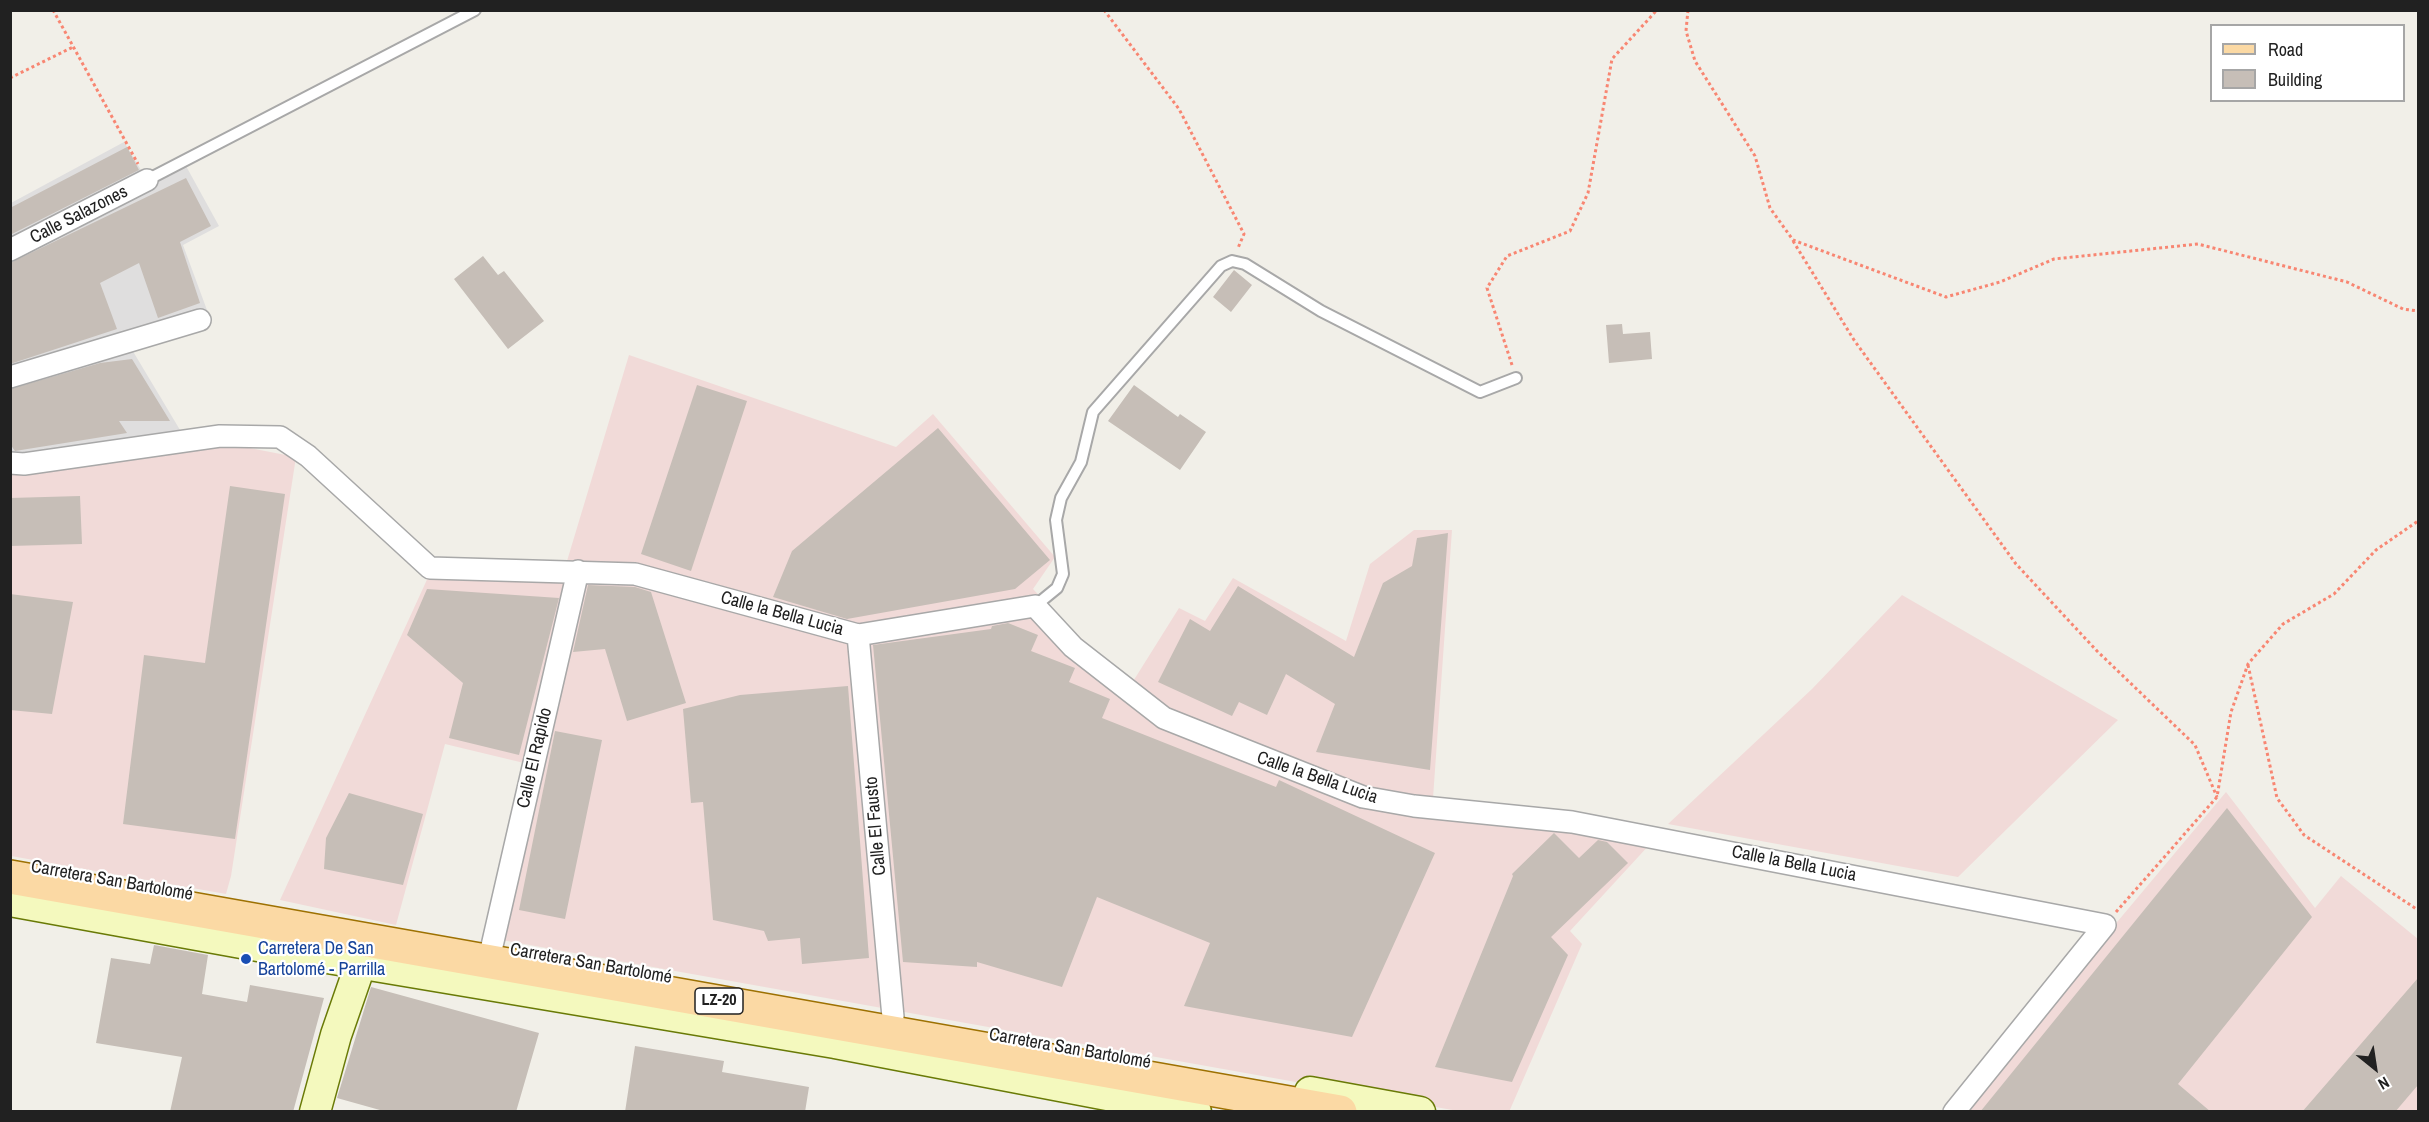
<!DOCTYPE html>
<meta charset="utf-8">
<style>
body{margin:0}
#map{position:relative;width:2429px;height:1122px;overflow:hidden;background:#f1efe8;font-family:"Archivo Narrow",sans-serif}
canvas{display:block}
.frame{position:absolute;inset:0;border:12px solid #212121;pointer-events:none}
.legend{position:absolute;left:2210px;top:24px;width:195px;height:78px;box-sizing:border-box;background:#fff;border:2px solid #a6a6a6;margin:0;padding:8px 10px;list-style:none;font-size:18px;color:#212121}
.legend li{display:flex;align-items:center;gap:12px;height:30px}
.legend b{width:30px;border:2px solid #a6a6a6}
.north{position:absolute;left:2345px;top:1038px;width:60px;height:60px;-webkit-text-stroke:4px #fff;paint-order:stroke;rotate:150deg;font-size:16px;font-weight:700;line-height:24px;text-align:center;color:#212121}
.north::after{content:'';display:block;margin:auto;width:21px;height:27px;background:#212121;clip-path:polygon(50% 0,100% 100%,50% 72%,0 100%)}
</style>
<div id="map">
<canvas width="2429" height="1122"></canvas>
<div class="frame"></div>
<ul class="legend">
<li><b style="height:8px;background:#fbd9a4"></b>Road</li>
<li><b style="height:16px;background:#c6beb7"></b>Building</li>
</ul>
<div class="north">N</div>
</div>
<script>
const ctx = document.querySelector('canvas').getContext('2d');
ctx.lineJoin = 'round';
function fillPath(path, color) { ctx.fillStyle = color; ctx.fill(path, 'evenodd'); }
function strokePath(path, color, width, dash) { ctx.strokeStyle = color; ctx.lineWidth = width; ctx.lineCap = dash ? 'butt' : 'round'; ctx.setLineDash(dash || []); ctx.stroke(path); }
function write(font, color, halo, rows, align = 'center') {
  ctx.font = font + ' "Archivo Narrow",sans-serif'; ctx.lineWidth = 4.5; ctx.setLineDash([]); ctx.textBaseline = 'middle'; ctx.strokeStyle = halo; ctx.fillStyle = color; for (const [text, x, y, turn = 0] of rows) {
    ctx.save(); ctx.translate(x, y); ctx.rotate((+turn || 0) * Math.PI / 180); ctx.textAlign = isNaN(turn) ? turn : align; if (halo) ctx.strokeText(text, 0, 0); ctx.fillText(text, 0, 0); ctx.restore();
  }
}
fillPath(new Path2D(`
 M 124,142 L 150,185 L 186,166 L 219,226 L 183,245 L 211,321 L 131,348 L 183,435 L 11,455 L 11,203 Z`), '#dfdede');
fillPath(new Path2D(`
 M 629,355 L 896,447 L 933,414 L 1055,557 L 1033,589 L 1075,633 L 1132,683 L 1179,608 L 1205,621 L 1233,578 L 1346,641 L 1370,564 L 1414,530 L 1452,530 L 1432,812 L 1651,843 L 1570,931 L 1582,944 L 1509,1112 L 1458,1111 L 485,937 L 524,763 L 445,744 L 396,925 L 280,900 L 436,560 L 567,561 Z
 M 229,444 L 296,457 L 231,876 L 226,894 L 11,856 L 11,474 Z
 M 1902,595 L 2118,720 L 1958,877 L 1668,824 L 1812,689 Z
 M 2226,792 L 2315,908 L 2341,876 L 2418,939 L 2418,1111 L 1958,1112 Z`), '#f1dad8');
fillPath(new Path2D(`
 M 127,147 L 139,170 L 10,235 L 10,208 Z
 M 186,178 L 211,226 L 180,242 L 200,303 L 158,318 L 139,263 L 100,283 L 117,329 L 10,364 L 10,263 Z
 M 483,256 L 498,275 L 504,271 L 544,321 L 508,349 L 454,279 Z
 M 1234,270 L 1252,285 L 1231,312 L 1213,297 Z
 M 1622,324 L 1623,334 L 1650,332 L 1652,359 L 1609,363 L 1606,325 Z
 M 132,359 L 170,421 L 119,421 L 127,433 L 15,451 L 10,444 L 10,389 L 100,363 Z
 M 697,385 L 747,401 L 691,571 L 641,554 Z
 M 1134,385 L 1178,417 L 1180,414 L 1206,432 L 1180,470 L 1108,421 Z
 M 938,428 L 1050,560 L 1015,589 L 847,619 L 773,597 L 792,551 Z
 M 230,486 L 285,494 L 235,839 L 123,824 L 144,655 L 205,663 Z
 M 80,496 L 82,544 L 10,546 L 10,498 Z
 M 1448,533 L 1430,770 L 1316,752 L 1335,704 L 1286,674 L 1267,715 L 1239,702 L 1232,716 L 1158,682 L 1190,619 L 1210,631 L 1238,586 L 1354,657 L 1383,583 L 1412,566 L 1417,538 Z
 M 588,585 L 635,587 L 651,592 L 686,703 L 627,721 L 605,649 L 573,652 Z
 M 427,589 L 559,598 L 519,755 L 449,738 L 463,683 L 407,635 Z
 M 10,594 L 73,602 L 52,714 L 10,710 Z
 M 1008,623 L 1038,635 L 1031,651 L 1075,668 L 1069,682 L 1110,699 L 1102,718 L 1276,787 L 1279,780 L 1435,853 L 1352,1037 L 1184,1006 L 1210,943 L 1097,897 L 1062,987 L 977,962 L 977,967 L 903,962 L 873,645 L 991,629 L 992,626 Z
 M 848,686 L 869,958 L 802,964 L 800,938 L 768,941 L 764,931 L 713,920 L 703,802 L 691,803 L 683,709 L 740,695 Z
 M 555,731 L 602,740 L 565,919 L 519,910 Z
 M 349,793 L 423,814 L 403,885 L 324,869 L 326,838 Z
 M 2227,808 L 2312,917 L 2178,1084 L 2211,1112 L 1980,1112 Z
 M 1554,833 L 1579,858 L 1598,840 L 1607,842 L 1628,863 L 1551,937 L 1568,955 L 1512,1082 L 1435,1067 L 1513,876 L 1512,874 Z
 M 154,945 L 208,955 L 202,994 L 247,1002 L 250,985 L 324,998 L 293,1112 L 170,1112 L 182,1057 L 96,1043 L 111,958 L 150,964 Z
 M 2418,978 L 2418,1085 L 2395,1112 L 2302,1112 Z
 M 371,987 L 539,1033 L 516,1112 L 387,1112 L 337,1098 Z
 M 635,1046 L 724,1061 L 722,1072 L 809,1087 L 805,1112 L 625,1112 Z`), '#c6beb7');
const lane = new Path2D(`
 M 147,180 L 475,10
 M 1035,606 L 1057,588 L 1063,574 L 1056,520 L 1061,498 L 1081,462 L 1093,412 L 1221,266 L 1232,261 L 1245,264 L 1321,311 L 1480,392 L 1516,378`);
const street = new Path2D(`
 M 10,250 L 147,180
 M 10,377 L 200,320
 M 10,463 L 24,464 L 220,436 L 280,437 L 308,456 L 430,568 L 635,574 L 858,635 L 1035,606 L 1073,647 L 1164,718 L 1363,797 L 1414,806 L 1572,822 L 2105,925 L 1954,1112
 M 858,635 L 893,1017
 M 492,946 L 578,571`);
const secondary = new Path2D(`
 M 10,901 L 280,950 L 835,1043 L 1196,1112
 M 1310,1092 L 1420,1112
 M 315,1112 L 336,1035 L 361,963`);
const primary = new Path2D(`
 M 10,877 L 1340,1112`);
strokePath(lane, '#a8a8a8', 14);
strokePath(street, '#a8a8a8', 24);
strokePath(secondary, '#697a06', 33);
strokePath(primary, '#9d7102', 36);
strokePath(new Path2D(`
 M 53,10 L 138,164
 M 1104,10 L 1179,109 L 1244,234 L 1238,248
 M 1688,10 L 1686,31 L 1695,61 L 1755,156 L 1770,208 L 1793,240 L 1946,297 L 2000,282 L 2054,259 L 2198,244 L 2347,282 L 2403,309 L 2418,311
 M 10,78 L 73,47
 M 1793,241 L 1854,340 L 2016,564 L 2097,651 L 2195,745 L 2217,797
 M 1512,365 L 1487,288 L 1507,256 L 1570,231 L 1588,193 L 1612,59 L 1657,10
 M 2248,665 L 2277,798 L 2304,835 L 2418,910
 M 2116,912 L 2217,797 L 2231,712 L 2248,664 L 2283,624 L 2334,594 L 2376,550 L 2418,521`), '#f88672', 3, [3, 3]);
strokePath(lane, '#fff', 10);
strokePath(street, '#fff', 21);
strokePath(secondary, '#f4f9be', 30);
strokePath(primary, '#fbd9a4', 33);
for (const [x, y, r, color] of [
 [246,959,6,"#1a4fb4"]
]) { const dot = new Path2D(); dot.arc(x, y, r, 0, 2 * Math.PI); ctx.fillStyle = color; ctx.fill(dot); strokePath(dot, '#fff', 2); }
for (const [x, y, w] of [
 [719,1001,48]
]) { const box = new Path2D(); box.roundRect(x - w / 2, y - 13, w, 26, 4.5); ctx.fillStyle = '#fff'; ctx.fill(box); strokePath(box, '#212121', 1.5); }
write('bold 16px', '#212121', null, [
 ["LZ-20",719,1001]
]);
write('18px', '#212121', '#fff', [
 ["Calle Salazones",79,215,-27],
 ["Calle la Bella Lucia",782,614,15],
 ["Calle El Rapido",535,758,-77],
 ["Calle la Bella Lucia",1317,778,19],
 ["Calle El Fausto",876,826,-95],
 ["Calle la Bella Lucia",1794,864,11],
 ["Carretera San Bartolomé",112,881,10],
 ["Carretera San Bartolomé",591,964,10],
 ["Carretera San Bartolomé",1070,1049,10]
]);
write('18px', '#164399', '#fff', [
 ["Carretera De San",258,949],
 ["Bartolomé - Parrilla",258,970]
], 'left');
</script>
